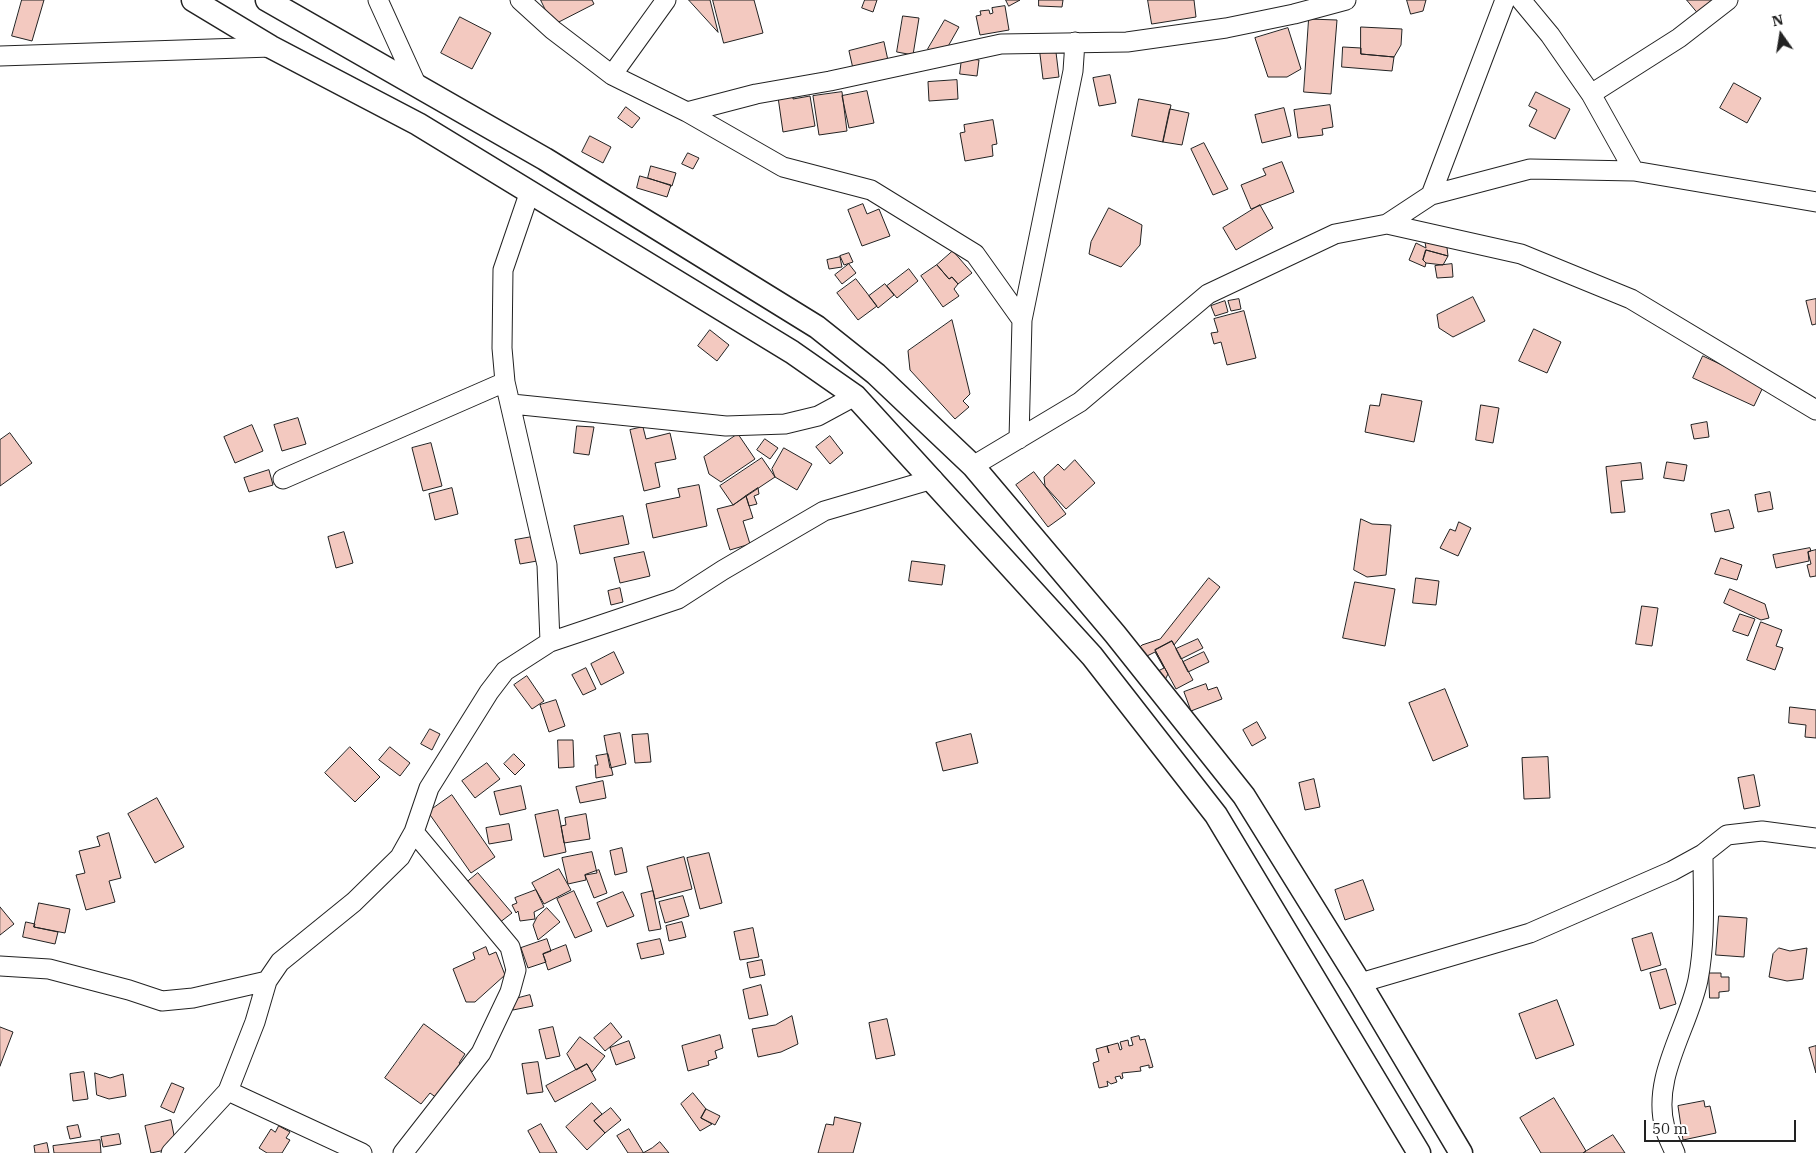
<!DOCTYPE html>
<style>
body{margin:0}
#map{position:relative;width:1816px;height:1153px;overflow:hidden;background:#fff;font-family:"IBM Plex Serif",serif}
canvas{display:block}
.north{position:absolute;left:1756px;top:10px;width:50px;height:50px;-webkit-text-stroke:4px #fff;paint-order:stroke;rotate:347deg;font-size:14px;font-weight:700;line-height:20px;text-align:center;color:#222}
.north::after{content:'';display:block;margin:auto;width:18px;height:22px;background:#222;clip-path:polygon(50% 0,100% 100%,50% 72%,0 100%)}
.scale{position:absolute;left:1644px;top:1120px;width:152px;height:22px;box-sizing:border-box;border:2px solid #222;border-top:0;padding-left:6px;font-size:15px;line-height:18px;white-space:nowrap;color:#222;-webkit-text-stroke:4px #fff;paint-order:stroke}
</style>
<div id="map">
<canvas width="1816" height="1153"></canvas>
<div class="north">N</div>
<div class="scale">50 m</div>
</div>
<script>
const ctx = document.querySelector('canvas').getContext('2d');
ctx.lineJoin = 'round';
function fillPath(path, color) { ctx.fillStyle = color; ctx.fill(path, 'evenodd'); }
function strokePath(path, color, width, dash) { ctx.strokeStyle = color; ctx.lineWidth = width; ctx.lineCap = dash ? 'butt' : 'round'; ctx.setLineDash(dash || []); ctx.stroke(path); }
const building = new Path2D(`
 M 22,0 L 44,0 L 32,41 L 12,36 Z
 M 541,0 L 592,0 L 594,4 L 553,25 Z
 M 689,0 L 710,0 L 718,32 Z
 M 713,0 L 754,0 L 763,33 L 724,43 Z
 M 865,0 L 877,0 L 873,12 L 862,8 Z
 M 1006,0 L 1020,0 L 1009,6 Z
 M 1039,0 L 1063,0 L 1062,7 L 1039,6 Z
 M 1148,0 L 1194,0 L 1196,17 L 1152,24 Z
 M 1407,0 L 1426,0 L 1423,11 L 1411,14 Z
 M 1687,0 L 1715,0 L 1698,13 Z
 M 1005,6 L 1009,30 L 980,35 L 976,16 L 981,15 L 980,11 L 989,10 L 990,14 L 993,13 L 992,8 Z
 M 903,16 L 919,18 L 913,55 L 897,52 Z
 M 460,17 L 491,33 L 472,69 L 441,53 Z
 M 1309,19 L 1337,20 L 1331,94 L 1304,92 Z
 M 945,20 L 959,27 L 942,57 L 928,49 Z
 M 1361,27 L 1402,29 L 1401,45 L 1394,57 L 1361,54 Z
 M 1288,28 L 1301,69 L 1287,77 L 1268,77 L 1255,38 Z
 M 884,42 L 889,65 L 854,73 L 849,51 Z
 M 1055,44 L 1059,77 L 1043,79 L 1039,46 Z
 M 1343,47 L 1361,48 L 1361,54 L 1394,57 L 1392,71 L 1342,67 Z
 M 962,58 L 979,60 L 977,76 L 960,74 Z
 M 1110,75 L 1116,103 L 1099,106 L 1093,78 Z
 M 957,80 L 958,99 L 929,101 L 928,82 Z
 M 1734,83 L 1761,98 L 1747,123 L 1720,108 Z
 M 867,91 L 874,123 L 849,128 L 842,96 Z
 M 842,92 L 847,131 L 819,135 L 813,96 Z
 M 1536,92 L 1570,109 L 1555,139 L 1529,126 L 1537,110 L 1529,106 Z
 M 793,94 L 793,99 L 810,96 L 815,126 L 783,132 L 778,97 Z
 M 1139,99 L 1171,105 L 1163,142 L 1132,136 Z
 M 1330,105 L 1333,127 L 1322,129 L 1323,135 L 1298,138 L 1294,110 Z
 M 626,107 L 640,118 L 632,128 L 618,118 Z
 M 1284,108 L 1291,136 L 1262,143 L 1255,115 Z
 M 1170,109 L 1189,113 L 1182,145 L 1163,142 Z
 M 993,120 L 997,144 L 992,145 L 993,156 L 965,161 L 960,133 L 965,132 L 964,125 Z
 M 590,136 L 611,147 L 603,163 L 582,152 Z
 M 1204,143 L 1228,189 L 1213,195 L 1191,149 Z
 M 688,153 L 699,158 L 693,169 L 682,164 Z
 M 1282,162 L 1294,192 L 1251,209 L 1241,185 L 1266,175 L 1263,169 Z
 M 651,166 L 676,173 L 672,186 L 648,178 Z
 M 640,176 L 671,185 L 667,197 L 637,188 Z
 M 863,204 L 867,214 L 879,209 L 890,236 L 862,246 L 848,210 Z
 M 1260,205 L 1273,228 L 1236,250 L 1223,228 Z
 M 1109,208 L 1142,225 L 1140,245 L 1121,267 L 1089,254 L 1091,242 Z
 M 1446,239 L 1448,256 L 1426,250 L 1423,260 L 1426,263 L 1425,267 L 1409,260 L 1416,243 L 1426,248 L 1425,242 Z
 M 1426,250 L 1448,256 L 1443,265 L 1426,263 L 1423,260 Z
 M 953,251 L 972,273 L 958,284 L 952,277 L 949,279 L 937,265 Z
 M 849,253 L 853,262 L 844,265 L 840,256 Z
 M 840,257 L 842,267 L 829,269 L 827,260 Z
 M 849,264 L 856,273 L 842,284 L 835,275 Z
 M 1452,264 L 1453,277 L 1437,278 L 1435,266 Z
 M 937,265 L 949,279 L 952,277 L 958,284 L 954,289 L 959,296 L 943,307 L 921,276 Z
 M 909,269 L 918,281 L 897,298 L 887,286 Z
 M 856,279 L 877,306 L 858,320 L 837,293 Z
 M 885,284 L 894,295 L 878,308 L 869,296 Z
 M 1473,297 L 1485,321 L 1453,337 L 1439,328 L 1437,315 Z
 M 1239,299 L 1241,309 L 1231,311 L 1228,301 Z
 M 1816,299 L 1816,324 L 1812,325 L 1806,301 Z
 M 1225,301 L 1228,312 L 1215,316 L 1211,306 Z
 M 1244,311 L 1256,358 L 1227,365 L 1221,342 L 1214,344 L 1211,333 L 1218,332 L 1214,319 Z
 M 952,320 L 970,394 L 963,401 L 969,407 L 955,419 L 910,370 L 908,351 Z
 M 1534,329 L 1561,342 L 1547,373 L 1519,361 Z
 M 710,330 L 729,345 L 717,361 L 698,346 Z
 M 1703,356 L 1764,385 L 1754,406 L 1693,378 Z
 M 1382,394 L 1422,401 L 1414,442 L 1365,432 L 1370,405 L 1379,406 Z
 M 1481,405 L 1499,408 L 1493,443 L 1476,440 Z
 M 298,418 L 306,444 L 282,451 L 274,425 Z
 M 1707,422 L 1709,437 L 1694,439 L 1691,425 Z
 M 252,425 L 263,451 L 235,463 L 224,437 Z
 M 577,426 L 594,427 L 589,455 L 574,453 Z
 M 643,427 L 646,439 L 670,433 L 676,459 L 655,463 L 660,487 L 644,491 L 630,430 Z
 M 10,433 L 32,463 L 0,486 L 0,440 Z
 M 738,434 L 755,459 L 721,482 L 709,474 L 704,457 Z
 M 830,436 L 843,453 L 830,464 L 816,447 Z
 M 765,439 L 778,448 L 770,459 L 757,450 Z
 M 431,443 L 442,486 L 423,491 L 412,448 Z
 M 784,448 L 812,464 L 797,490 L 775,477 L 772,469 Z
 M 762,458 L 775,477 L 733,505 L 720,486 Z
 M 1075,460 L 1095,483 L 1066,509 L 1045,486 L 1044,477 L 1058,464 L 1064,470 Z
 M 1667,462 L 1687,465 L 1684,481 L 1664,478 Z
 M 1641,463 L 1643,479 L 1621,481 L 1625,512 L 1611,513 L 1606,467 Z
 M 269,470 L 273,485 L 249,492 L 244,478 Z
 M 1034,472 L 1066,514 L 1048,527 L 1016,485 Z
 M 699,485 L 707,526 L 653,538 L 646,504 L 680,497 L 678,489 Z
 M 452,488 L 458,514 L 435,520 L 429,494 Z
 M 758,488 L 759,494 L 754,496 L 757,504 L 749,506 L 746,496 Z
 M 1770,492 L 1773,509 L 1758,512 L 1755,495 Z
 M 746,496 L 753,518 L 743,521 L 750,544 L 730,550 L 717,509 L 733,505 Z
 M 1729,510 L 1734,528 L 1715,532 L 1711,514 Z
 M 623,516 L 629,544 L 580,554 L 574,526 Z
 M 1361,519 L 1372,524 L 1391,525 L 1386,575 L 1367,577 L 1354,570 Z
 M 1459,522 L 1471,528 L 1458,556 L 1440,548 L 1450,529 L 1455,531 Z
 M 344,532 L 353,563 L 336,568 L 328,537 Z
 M 532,537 L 537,561 L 520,564 L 515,540 Z
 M 1810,548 L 1811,551 L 1808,552 L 1809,561 L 1776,568 L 1773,555 Z
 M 1816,550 L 1816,576 L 1810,577 L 1807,565 L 1811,564 L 1808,552 Z
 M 644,552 L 650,576 L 620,583 L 614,558 Z
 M 1721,558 L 1742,565 L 1737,580 L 1715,574 Z
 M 912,561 L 945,565 L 942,585 L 909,581 Z
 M 1209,578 L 1220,587 L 1174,645 L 1172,641 L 1155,650 L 1168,674 L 1164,682 L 1158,671 L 1164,668 L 1155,652 L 1147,656 L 1138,649 L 1142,645 L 1160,639 Z
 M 1416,578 L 1439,581 L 1436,605 L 1413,603 Z
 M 1355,582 L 1395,589 L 1385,646 L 1343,638 Z
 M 620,588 L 623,602 L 611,605 L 608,591 Z
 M 1730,589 L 1765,604 L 1769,618 L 1761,620 L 1724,603 Z
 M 1642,606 L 1658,608 L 1652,646 L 1636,644 Z
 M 1740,614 L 1755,619 L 1748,636 L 1733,631 Z
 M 1761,622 L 1782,630 L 1776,646 L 1783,648 L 1775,670 L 1747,660 Z
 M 1198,639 L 1203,648 L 1181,659 L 1176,649 Z
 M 1172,641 L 1193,680 L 1176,689 L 1155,650 Z
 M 614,652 L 624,673 L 601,685 L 591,664 Z
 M 1204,652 L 1209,662 L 1188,672 L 1183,662 Z
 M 586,668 L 596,689 L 583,695 L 572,675 Z
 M 527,676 L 544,701 L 532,709 L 514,685 Z
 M 1206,684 L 1208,690 L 1217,687 L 1222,699 L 1191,711 L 1184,692 Z
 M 1445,689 L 1468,746 L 1433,761 L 1409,703 Z
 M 556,700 L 565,726 L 549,732 L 540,705 Z
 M 1790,707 L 1816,710 L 1816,738 L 1805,737 L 1806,725 L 1789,723 Z
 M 1257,722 L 1266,738 L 1252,746 L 1243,730 Z
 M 430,729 L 440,734 L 432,750 L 421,744 Z
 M 620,733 L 626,764 L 610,768 L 604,736 Z
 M 648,734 L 651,762 L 635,763 L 632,735 Z
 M 971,734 L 978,763 L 943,771 L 936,743 Z
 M 558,740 L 573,740 L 574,767 L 559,768 Z
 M 350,747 L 380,777 L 355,802 L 325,773 Z
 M 390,747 L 410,763 L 400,776 L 379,760 Z
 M 514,754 L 525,765 L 515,775 L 504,764 Z
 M 608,754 L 613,775 L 596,778 L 595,765 L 598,765 L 596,756 Z
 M 1548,757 L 1550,798 L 1524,799 L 1522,758 Z
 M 487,763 L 500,779 L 475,798 L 462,781 Z
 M 1754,775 L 1760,806 L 1744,809 L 1738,778 Z
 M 1314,779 L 1320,807 L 1305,810 L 1299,783 Z
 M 603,781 L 606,798 L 580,803 L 576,787 Z
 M 521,786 L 526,809 L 500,815 L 494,792 Z
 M 452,795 L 495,857 L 471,873 L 428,812 Z
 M 157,798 L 184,847 L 155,863 L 128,814 Z
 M 558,810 L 566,852 L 544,857 L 535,815 Z
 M 586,814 L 590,839 L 564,843 L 561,826 L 566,825 L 565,818 Z
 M 509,824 L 512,840 L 489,844 L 486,828 Z
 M 109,833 L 121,878 L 109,881 L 115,902 L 86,910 L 76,875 L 85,873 L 79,851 L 100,846 L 97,837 Z
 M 622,848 L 627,872 L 615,875 L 610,851 Z
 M 592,852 L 597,873 L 585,875 L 586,880 L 568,884 L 562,858 Z
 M 709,853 L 722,903 L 700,909 L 687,858 Z
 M 684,857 L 692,889 L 655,899 L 647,867 Z
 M 559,869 L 571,890 L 544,904 L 532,883 Z
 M 599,870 L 607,893 L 594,898 L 585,875 Z
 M 478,873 L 512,913 L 499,923 L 466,883 Z
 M 1363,880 L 1374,910 L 1345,920 L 1335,890 Z
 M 536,890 L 544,907 L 534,912 L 535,919 L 520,921 L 518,911 L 516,913 L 512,905 L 517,903 L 515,898 Z
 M 574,891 L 592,931 L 575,938 L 557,899 Z
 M 653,891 L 661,929 L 649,931 L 641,894 Z
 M 623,892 L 634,916 L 607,927 L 597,903 Z
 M 683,896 L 689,916 L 665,923 L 659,902 Z
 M 39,903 L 70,909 L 65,933 L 34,927 Z
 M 0,907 L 14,924 L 0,935 Z
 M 547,908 L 560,922 L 538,940 L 533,925 L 537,917 Z
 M 1719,916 L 1747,918 L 1744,957 L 1716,955 Z
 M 26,922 L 35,924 L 34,927 L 58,932 L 55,944 L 23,937 Z
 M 682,922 L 686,937 L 669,941 L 666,926 Z
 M 753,928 L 759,957 L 740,960 L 734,932 Z
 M 1652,933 L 1661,965 L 1641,971 L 1632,939 Z
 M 547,939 L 551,951 L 543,954 L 546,962 L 528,968 L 521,948 Z
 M 660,939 L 664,954 L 641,959 L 637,944 Z
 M 566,945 L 571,961 L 548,970 L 543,954 Z
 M 486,947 L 489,955 L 496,952 L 505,975 L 475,1002 L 466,1002 L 453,969 L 475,959 L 473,953 Z
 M 1779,948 L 1790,951 L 1807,948 L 1803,979 L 1787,981 L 1769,977 L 1773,954 Z
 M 762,960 L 765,975 L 750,978 L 747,963 Z
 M 1666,969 L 1676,1004 L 1660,1009 L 1650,973 Z
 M 1709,973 L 1721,973 L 1721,977 L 1729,977 L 1729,991 L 1719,992 L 1719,998 L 1710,998 Z
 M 761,985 L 768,1015 L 749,1019 L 743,990 Z
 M 530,995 L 533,1006 L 513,1010 L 511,1000 Z
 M 1557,1000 L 1574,1045 L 1536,1059 L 1519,1014 Z
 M 792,1016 L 798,1044 L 781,1052 L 758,1057 L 752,1029 L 775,1025 Z
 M 887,1019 L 895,1055 L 876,1059 L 869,1023 Z
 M 611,1023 L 622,1037 L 605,1051 L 594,1038 Z
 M 424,1024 L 465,1054 L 459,1063 L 465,1067 L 441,1101 L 430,1093 L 421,1104 L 385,1078 Z
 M 0,1027 L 13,1032 L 0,1066 Z
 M 553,1027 L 560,1056 L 546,1059 L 539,1030 Z
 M 720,1035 L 723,1048 L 715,1051 L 717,1058 L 708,1061 L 709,1065 L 688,1071 L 682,1046 Z
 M 1139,1036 L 1140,1040 L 1145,1039 L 1153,1067 L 1149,1068 L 1149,1065 L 1140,1067 L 1141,1071 L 1122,1073 L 1123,1078 L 1121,1079 L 1120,1076 L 1115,1077 L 1117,1082 L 1111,1084 L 1107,1081 L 1108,1086 L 1099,1088 L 1093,1063 L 1099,1061 L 1096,1049 L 1107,1046 L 1109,1053 L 1107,1046 L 1118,1043 L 1120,1050 L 1122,1049 L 1120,1042 L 1128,1040 L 1129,1046 L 1133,1045 L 1131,1038 Z
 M 580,1037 L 605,1056 L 592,1072 L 587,1064 L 576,1070 L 567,1054 Z
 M 629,1041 L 635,1058 L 616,1065 L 610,1048 Z
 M 1816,1046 L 1816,1073 L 1809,1048 Z
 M 538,1062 L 543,1092 L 527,1094 L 522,1064 Z
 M 587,1064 L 596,1080 L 555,1102 L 546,1086 Z
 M 84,1072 L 88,1099 L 73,1101 L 70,1074 Z
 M 95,1073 L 110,1078 L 123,1074 L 126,1096 L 109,1099 L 97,1095 Z
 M 172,1083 L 184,1088 L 174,1113 L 161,1107 Z
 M 693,1093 L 706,1109 L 701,1118 L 712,1124 L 700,1131 L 681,1104 Z
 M 1554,1098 L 1586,1151 L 1583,1153 L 1541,1153 L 1520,1118 Z
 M 1704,1101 L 1705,1107 L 1710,1106 L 1716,1133 L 1683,1140 L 1678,1106 Z
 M 592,1103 L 602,1114 L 594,1121 L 605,1133 L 587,1150 L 566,1127 Z
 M 611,1108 L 621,1120 L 605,1133 L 594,1121 Z
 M 706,1109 L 720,1116 L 715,1125 L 701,1118 Z
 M 835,1117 L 861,1123 L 853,1153 L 818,1153 L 826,1124 L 833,1125 Z
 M 171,1120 L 176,1145 L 170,1149 L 151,1153 L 145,1126 Z
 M 541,1124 L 557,1153 L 540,1153 L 528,1131 Z
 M 78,1125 L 81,1137 L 70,1139 L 67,1127 Z
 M 279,1126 L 290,1132 L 286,1138 L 290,1140 L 282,1153 L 267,1153 L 259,1148 L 271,1129 L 275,1132 Z
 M 629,1129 L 643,1152 L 643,1153 L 628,1153 L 617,1136 Z
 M 119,1134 L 121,1144 L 103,1147 L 101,1137 Z
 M 1613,1135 L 1625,1153 L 1583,1153 L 1586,1151 Z
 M 100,1140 L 101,1153 L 54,1153 L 53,1146 Z
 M 660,1142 L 669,1153 L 643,1153 L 652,1148 Z
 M 47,1143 L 49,1153 L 35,1153 L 34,1146 Z`);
fillPath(building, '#f3c9c0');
strokePath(building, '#222', 1);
const minor = new Path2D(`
 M 378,0 L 417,86
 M 520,0 L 553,30 L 612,75 L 687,112 L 783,167 L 871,190 L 975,254 L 1022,320
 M 1521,0 L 1550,35 L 1591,94 L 1634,171
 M 0,56 L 271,47
 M 612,75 L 666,0
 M 1591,94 L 1679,38 L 1728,0
 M 687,112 L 756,94 L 830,81 L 1001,44 L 1127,42 L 1226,28 L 1294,14 L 1346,0
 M 529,194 L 503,270 L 502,348 L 505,382 L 547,565 L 550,642
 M 1431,195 L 1505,0
 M 1387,224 L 1521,254 L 1631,299 L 1816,410
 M 512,404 L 726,426 L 785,424 L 818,416 L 855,396
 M 1019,439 L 1022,320 L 1073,71 L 1075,42
 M 973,466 L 1080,402 L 1208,294 L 1335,234 L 1387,224 L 1431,195 L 1530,169 L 1634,171 L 1816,202
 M 283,479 L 505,382
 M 0,966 L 49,969 L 129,990 L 162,1001 L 193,998 L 267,981
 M 1360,983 L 1530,933 L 1672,871 L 1703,854 L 1727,835 L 1762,831 L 1816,838
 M 228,1091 L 362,1153
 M 171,1153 L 228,1091 L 255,1022 L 267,981 L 280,962 L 354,902 L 400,857 L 414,832 L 429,788 L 489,692 L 505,671 L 550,642 L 678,599 L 723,570 L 824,511 L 933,479
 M 403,1153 L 481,1053 L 510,992 L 516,970 L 510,947 L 414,832
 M 1675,1153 C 1672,1145 1667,1137 1665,1128 C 1651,1078 1688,1028 1698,980 C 1706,939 1703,896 1703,854`);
const tertiary = new Path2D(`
 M 193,0 L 271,47 L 418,124 L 792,352 L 855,396 L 1092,656 L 1216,815 L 1419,1153
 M 267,0 L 545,159 L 817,327 L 876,374 L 973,466 L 1115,634 L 1244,796 L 1360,983 L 1461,1153`);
strokePath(minor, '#222', 21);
strokePath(tertiary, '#222', 25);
strokePath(minor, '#fff', 19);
strokePath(tertiary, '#fff', 22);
</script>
